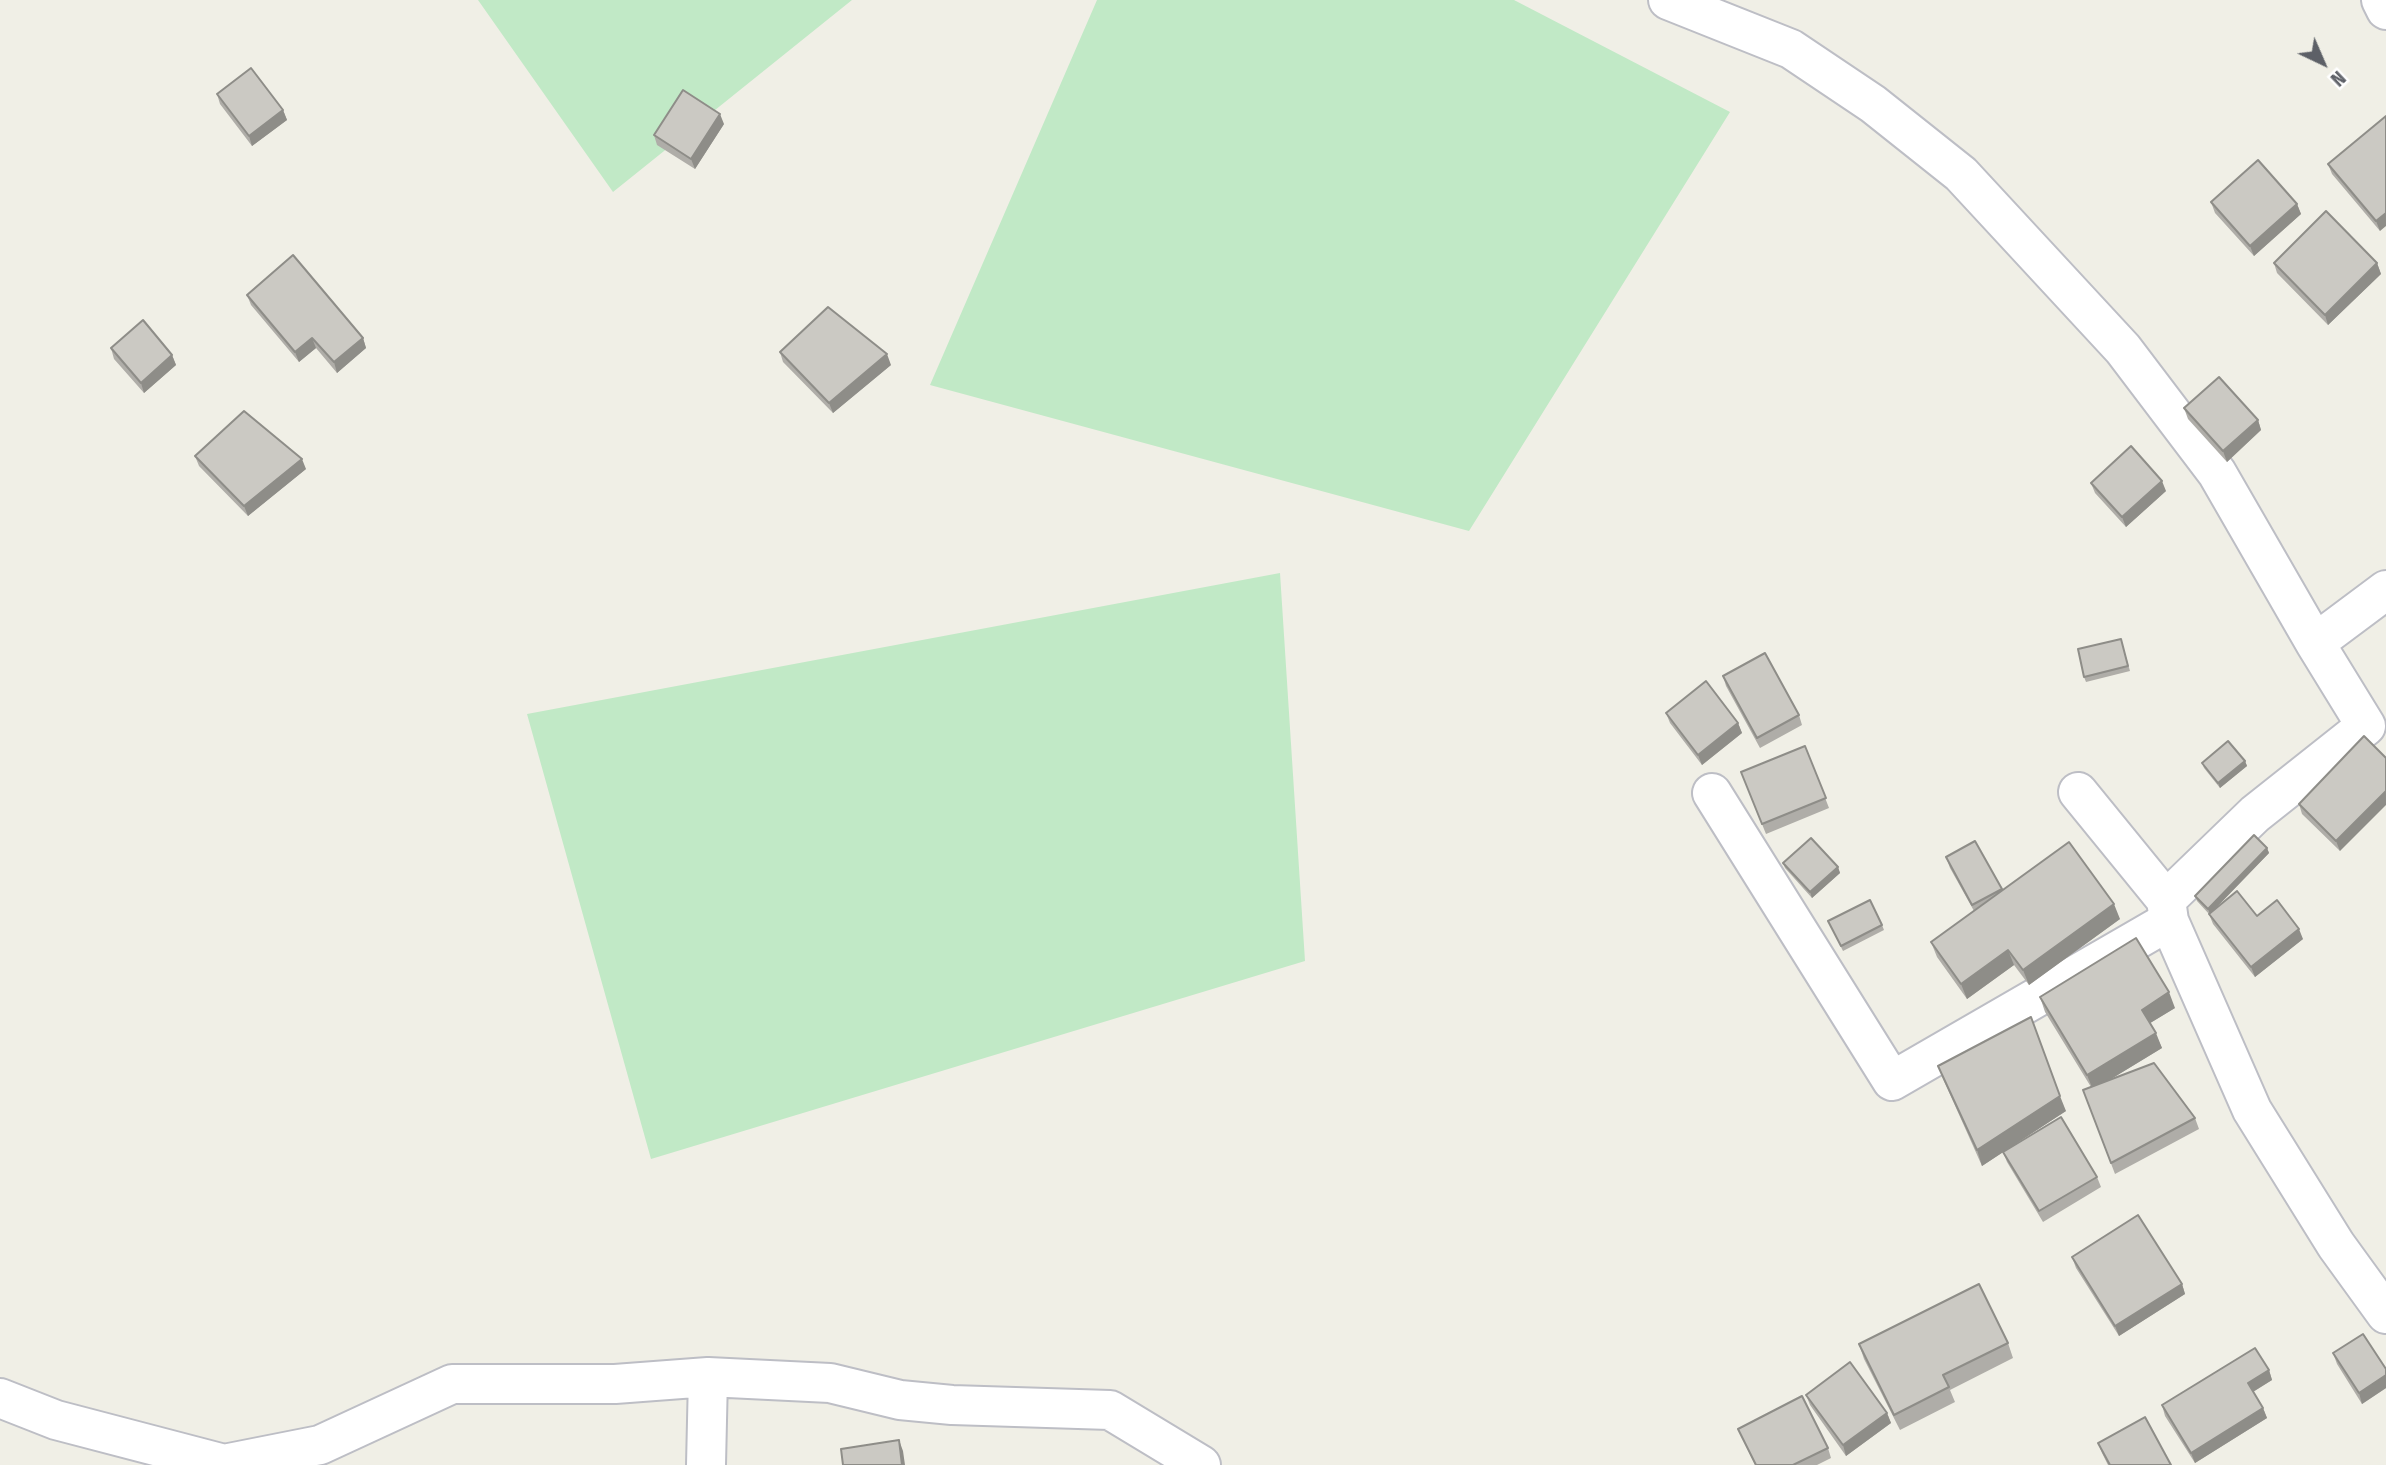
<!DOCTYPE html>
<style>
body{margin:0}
#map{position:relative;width:2386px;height:1465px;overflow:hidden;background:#f0efe6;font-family:"Fira Sans Condensed",sans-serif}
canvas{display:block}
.north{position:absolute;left:2288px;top:28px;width:70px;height:70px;-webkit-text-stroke:5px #fff;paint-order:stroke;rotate:136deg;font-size:19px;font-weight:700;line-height:28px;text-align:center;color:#5d6067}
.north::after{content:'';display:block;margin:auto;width:24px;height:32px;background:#5d6067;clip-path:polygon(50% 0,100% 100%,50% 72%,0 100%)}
</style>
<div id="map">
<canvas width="2386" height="1465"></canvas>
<div class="north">N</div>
</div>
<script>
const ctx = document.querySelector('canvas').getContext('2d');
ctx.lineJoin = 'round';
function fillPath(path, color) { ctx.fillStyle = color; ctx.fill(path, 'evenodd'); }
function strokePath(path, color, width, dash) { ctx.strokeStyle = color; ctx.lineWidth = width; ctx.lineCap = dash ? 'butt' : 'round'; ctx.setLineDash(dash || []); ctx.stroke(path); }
fillPath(new Path2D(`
 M 478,0 L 852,0 L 613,192 Z
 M 1097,0 L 1514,0 L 1730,112 L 1469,531 L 930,385 Z
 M 1280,573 L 1305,961 L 651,1159 L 527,714 Z`), '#c1e9c6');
const street = new Path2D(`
 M 1668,0 L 1791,49 L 1873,104 L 1961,174 L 2123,349 L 2217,473 L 2315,643
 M 2381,0 L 2386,10
 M 2078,792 L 2166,900 L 2255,814 L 2366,726 L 2315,643 L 2386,590
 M 1712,793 L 1892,1081 L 2169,921
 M 2166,900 L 2169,921 L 2252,1110 L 2336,1245 L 2386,1314
 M 0,1398 L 56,1420 L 224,1464 L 320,1445 L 452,1384 L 615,1384 L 708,1377 L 830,1383 L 900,1400 L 952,1405 L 1110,1410 L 1201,1465
 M 706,1465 L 708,1377`);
strokePath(street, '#bdbec5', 42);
strokePath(street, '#fff', 38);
fillPath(new Path2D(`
 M 217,94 L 283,110 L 287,120 L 252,146 L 220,104 Z
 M 2386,116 L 2380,231 L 2332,174 L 2328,164 Z
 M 724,124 L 695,169 L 657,145 L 654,135 Z
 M 2211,202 L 2297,204 L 2301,214 L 2254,256 L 2215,213 Z
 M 2274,263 L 2377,263 L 2381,274 L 2328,325 L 2277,273 Z
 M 247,295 L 363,338 L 366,348 L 337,373 L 316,348 L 299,362 L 251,305 Z
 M 111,348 L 172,355 L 176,365 L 144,393 L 114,359 Z
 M 780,352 L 891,365 L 833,413 L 783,362 Z
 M 2184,408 L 2258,420 L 2261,430 L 2227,462 L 2188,419 Z
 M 195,456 L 306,469 L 248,516 L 199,466 Z
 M 2091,483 L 2166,491 L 2126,527 L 2095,493 Z
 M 2121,639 L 2130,671 L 2086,682 L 2084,677 Z
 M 1723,676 L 1799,715 L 1802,725 L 1760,748 L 1726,686 Z
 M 1666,713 L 1738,723 L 1742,733 L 1702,765 L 1670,723 Z
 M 2364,736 L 2340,851 L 2302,814 L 2299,804 Z
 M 1805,746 L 1829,808 L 1766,834 L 1741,772 Z
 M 2245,761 L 2247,766 L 2220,788 L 2204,768 L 2202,763 Z
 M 1975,841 L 2003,890 L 2120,919 L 2029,985 L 2014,965 L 1967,999 L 1937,957 L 1931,942 L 1974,911 L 1950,868 L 1946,857 Z
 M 2267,848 L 2269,853 L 2213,911 L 2303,939 L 2255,977 L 2213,924 L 2209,914 L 2197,901 L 2195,896 Z
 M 1783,863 L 1838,867 L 1840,873 L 1812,898 L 1785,868 Z
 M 1828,921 L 1882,925 L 1884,930 L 1843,951 Z
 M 2040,997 L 2175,1008 L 2150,1023 L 2162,1048 L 2111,1079 L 2195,1118 L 2199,1129 L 2115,1174 L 2083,1090 L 2091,1087 L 2045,1012 Z
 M 1938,1066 L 2066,1111 L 2009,1148 L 2097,1177 L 2101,1187 L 2043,1222 L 2007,1162 L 2003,1152 L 1982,1166 L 1944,1081 Z
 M 2072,1257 L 2182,1284 L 2185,1294 L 2119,1336 L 2076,1268 Z
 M 2008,1343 L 2013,1358 L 1950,1390 L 1955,1402 L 1900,1430 L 1864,1359 L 1859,1344 Z
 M 2333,1353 L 2386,1369 L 2386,1388 L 2362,1404 L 2337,1364 Z
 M 2269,1370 L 2272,1380 L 2253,1392 L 2263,1408 L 2267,1418 L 2195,1463 L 2165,1416 L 2162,1405 Z
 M 1806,1395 L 1887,1413 L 1891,1423 L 1846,1456 L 1810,1405 Z
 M 1738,1429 L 1828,1448 L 1831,1458 L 1817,1465 L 1755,1465 Z
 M 2098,1443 L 2171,1465 L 2108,1465 L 2102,1453 Z`), '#afada8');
fillPath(new Path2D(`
 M 283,110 L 287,120 L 252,146 L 249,136 Z
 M 720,114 L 724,124 L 695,169 L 691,159 Z
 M 2297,204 L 2301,214 L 2254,256 L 2250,246 Z
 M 2386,213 L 2386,226 L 2380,231 L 2376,221 Z
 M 2377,263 L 2381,274 L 2328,325 L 2325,315 Z
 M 312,338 L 316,348 L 299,362 L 295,352 Z
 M 363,338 L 366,348 L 337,373 L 334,362 Z
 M 887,354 L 891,365 L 833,413 L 829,403 Z
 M 172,355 L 176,365 L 144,393 L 141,383 Z
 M 2258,420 L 2261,430 L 2227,462 L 2223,451 Z
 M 302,459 L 306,469 L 248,516 L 244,506 Z
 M 2162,481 L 2166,491 L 2126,527 L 2122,517 Z
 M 1738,723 L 1742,733 L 1702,765 L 1698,755 Z
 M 2245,761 L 2247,766 L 2220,788 L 2218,783 Z
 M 2386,791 L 2386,805 L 2340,851 L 2336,841 Z
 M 2267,848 L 2269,853 L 2210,914 L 2208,909 Z
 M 1838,867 L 1840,873 L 1812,898 L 1810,892 Z
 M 2114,904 L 2120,919 L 2029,985 L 2023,970 Z
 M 2299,929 L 2303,939 L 2255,977 L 2251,967 Z
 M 2008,950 L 2014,965 L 1967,999 L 1961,984 Z
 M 2169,992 L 2175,1008 L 2147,1025 L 2142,1010 Z
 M 2156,1033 L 2162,1048 L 2093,1090 L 2087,1075 Z
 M 2060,1096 L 2066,1111 L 1982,1166 L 1977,1150 Z
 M 2182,1284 L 2185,1294 L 2119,1336 L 2115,1326 Z
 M 2269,1370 L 2272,1380 L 2251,1393 L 2248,1383 Z
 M 2386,1375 L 2386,1388 L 2362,1404 L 2359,1393 Z
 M 2263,1408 L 2267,1418 L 2195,1463 L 2191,1453 Z
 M 1887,1413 L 1891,1423 L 1846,1456 L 1843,1445 Z
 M 899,1440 L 903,1451 L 905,1465 L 902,1465 Z`), '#8e8d88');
const building = new Path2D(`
 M 251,68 L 283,110 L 249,136 L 217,94 Z
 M 683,90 L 720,114 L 691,159 L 654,135 Z
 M 2386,116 L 2386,213 L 2376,221 L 2328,164 Z
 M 2258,160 L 2297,204 L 2250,246 L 2211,202 Z
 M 2326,211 L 2377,263 L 2325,315 L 2274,263 Z
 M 293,255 L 363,338 L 334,362 L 312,338 L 295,352 L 247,295 Z
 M 828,307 L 887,354 L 829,403 L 780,352 Z
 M 143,320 L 172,355 L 141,383 L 111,348 Z
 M 2219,377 L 2258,420 L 2223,451 L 2184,408 Z
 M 244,411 L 302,459 L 244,506 L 195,456 Z
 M 2131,446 L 2162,481 L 2122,517 L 2091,483 Z
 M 2121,639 L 2128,666 L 2084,677 L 2078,649 Z
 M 1765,653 L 1799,715 L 1757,738 L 1723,676 Z
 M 1706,681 L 1738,723 L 1698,755 L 1666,713 Z
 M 2364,736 L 2386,758 L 2386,791 L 2336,841 L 2299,804 Z
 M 2228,741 L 2245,761 L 2218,783 L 2202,763 Z
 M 1805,746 L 1826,798 L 1762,824 L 1741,772 Z
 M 2254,835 L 2267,848 L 2208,909 L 2195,896 Z
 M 1811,838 L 1838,867 L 1810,892 L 1783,863 Z
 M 1975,841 L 2002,889 L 1972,905 L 1946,857 Z
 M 2069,842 L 2114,904 L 2023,970 L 2008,950 L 1961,984 L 1931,942 Z
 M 2237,891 L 2257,916 L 2277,900 L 2299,929 L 2251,967 L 2209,914 Z
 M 1870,900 L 1882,925 L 1841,946 L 1828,921 Z
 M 2136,938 L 2169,992 L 2142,1010 L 2156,1033 L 2087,1075 L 2040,997 Z
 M 2031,1017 L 2060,1096 L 1977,1150 L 1938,1066 Z
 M 2154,1063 L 2195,1118 L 2111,1163 L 2083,1090 Z
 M 2061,1117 L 2097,1177 L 2039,1211 L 2003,1152 Z
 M 2138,1215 L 2182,1284 L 2115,1326 L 2072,1257 Z
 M 1979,1284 L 2008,1343 L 1943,1375 L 1949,1387 L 1894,1415 L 1859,1344 Z
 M 2363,1334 L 2386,1369 L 2386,1375 L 2359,1393 L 2333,1353 Z
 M 2255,1348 L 2269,1370 L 2248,1383 L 2263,1408 L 2191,1453 L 2162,1405 Z
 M 1850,1362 L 1887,1413 L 1843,1445 L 1806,1395 Z
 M 1802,1396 L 1828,1448 L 1793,1465 L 1756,1465 L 1738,1429 Z
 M 2145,1417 L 2171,1465 L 2110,1465 L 2098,1443 Z
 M 899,1440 L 902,1465 L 843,1465 L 841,1449 Z`);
fillPath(building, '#cbc9c3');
strokePath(building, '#8e8d88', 2);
</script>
